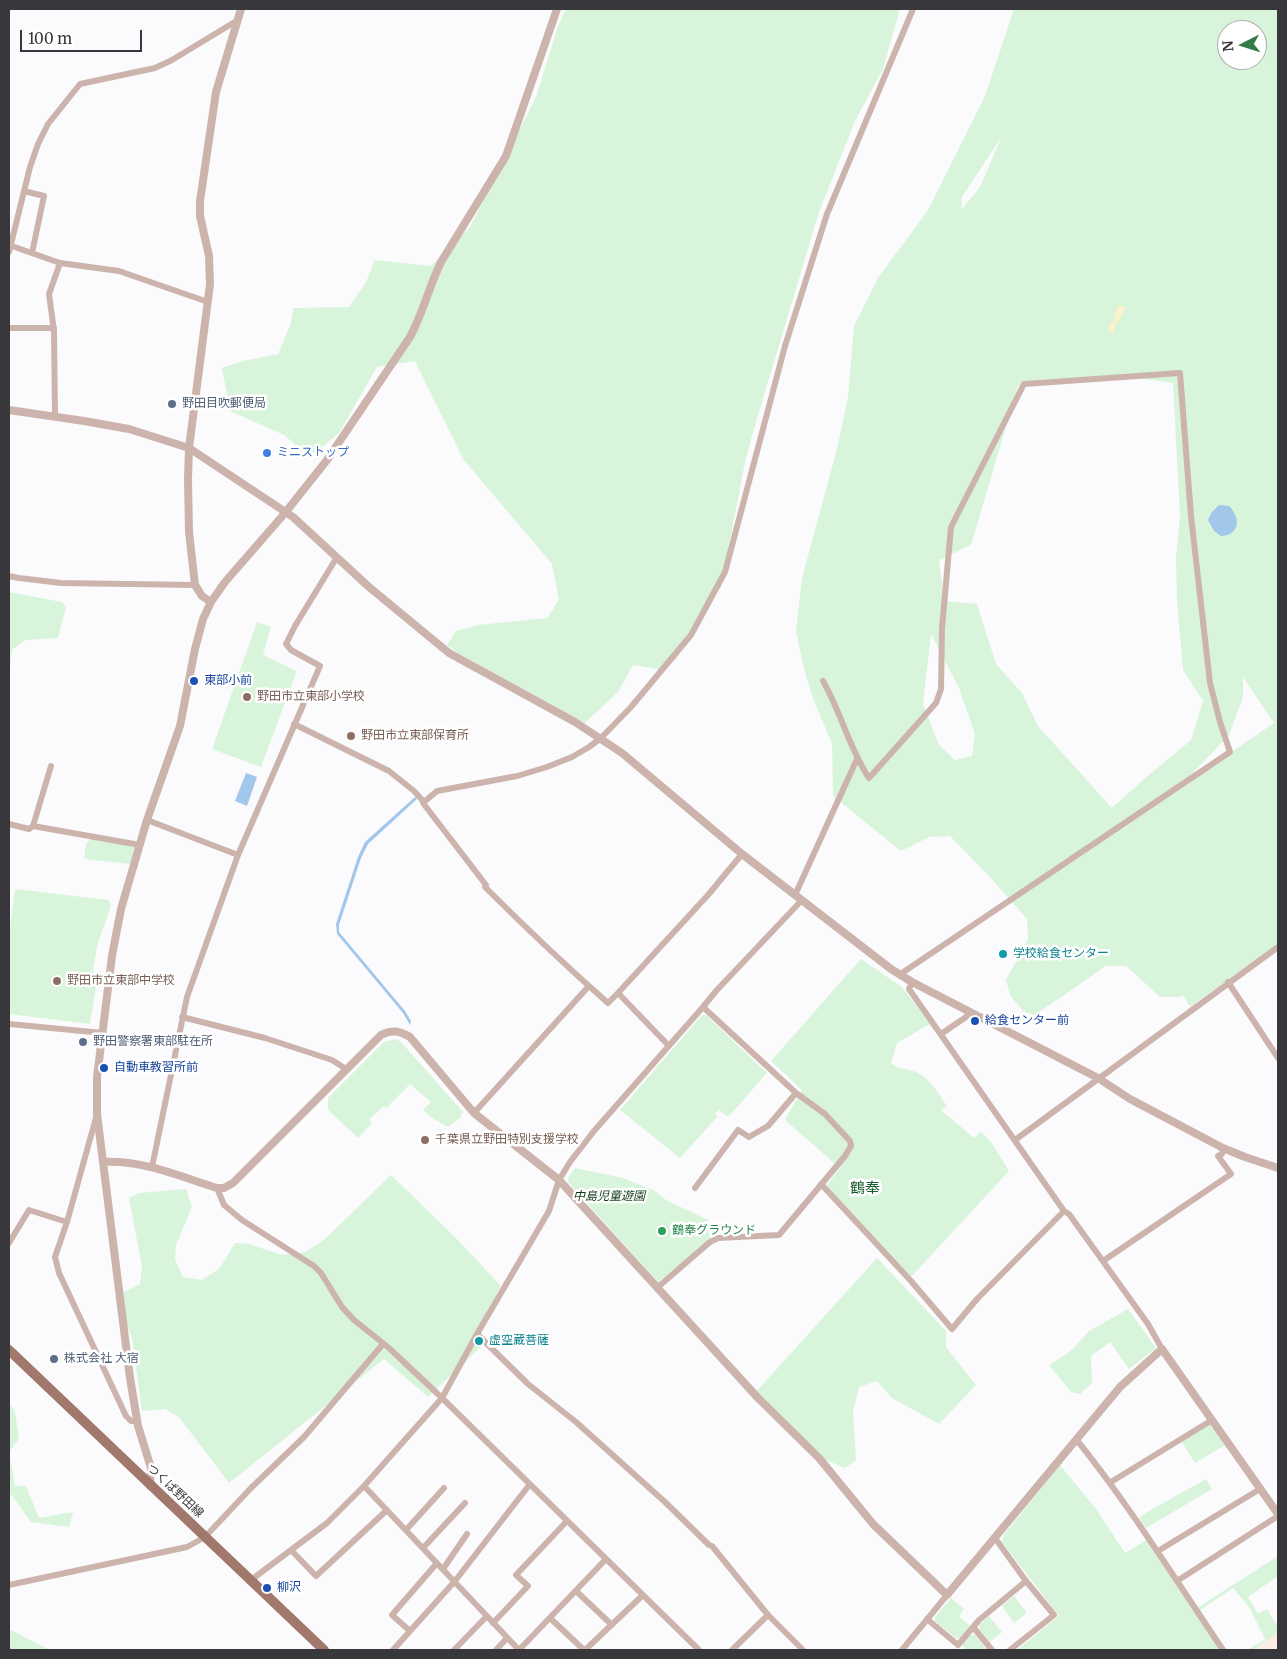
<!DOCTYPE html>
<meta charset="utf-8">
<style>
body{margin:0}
#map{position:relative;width:1287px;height:1659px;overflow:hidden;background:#fbfbfd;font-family:Merriweather,serif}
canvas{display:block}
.frame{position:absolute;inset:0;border:10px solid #37373c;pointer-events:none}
.north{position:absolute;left:1217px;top:20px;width:50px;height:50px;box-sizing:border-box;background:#fff;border:1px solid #afafb1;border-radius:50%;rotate:265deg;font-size:14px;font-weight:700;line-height:20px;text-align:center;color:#37373c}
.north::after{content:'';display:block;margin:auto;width:18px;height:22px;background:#327a46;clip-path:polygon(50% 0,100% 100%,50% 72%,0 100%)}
.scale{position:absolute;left:20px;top:30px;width:122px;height:22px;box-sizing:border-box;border:2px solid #37373c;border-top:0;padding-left:6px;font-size:15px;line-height:18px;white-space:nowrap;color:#37373c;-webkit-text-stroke:4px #fff;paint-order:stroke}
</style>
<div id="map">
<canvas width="1287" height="1659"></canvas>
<div class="frame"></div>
<div class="north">N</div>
<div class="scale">100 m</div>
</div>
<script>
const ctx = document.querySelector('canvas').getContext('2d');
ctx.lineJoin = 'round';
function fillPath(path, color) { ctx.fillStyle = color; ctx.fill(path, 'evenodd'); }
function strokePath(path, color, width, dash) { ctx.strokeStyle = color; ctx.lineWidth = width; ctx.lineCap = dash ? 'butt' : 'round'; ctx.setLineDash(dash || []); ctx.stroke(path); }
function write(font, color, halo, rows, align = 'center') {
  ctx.font = font + ' Merriweather,"Noto Sans JP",serif'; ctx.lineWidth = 5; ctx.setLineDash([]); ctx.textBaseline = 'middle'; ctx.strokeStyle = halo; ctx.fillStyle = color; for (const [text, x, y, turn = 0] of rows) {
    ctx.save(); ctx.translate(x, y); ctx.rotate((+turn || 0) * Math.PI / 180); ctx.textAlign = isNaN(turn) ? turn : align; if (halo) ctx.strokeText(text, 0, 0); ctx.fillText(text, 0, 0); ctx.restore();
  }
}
fillPath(new Path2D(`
 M 1278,1633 L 1278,1650 L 1253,1650 Z`), '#fceee7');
fillPath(new Path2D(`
 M 566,9 L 900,9 L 883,69 L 855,121 L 819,212 L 753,432 L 745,462 L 721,587 L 710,600 L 676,659 L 662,670 L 633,665 L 618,692 L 585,723 L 458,653 L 447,645 L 456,631 L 478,625 L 547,618 L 559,600 L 552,564 L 463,459 L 415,361 L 377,367 L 339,433 L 315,453 L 302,450 L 284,435 L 230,411 L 222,368 L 243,361 L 278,354 L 291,323 L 293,308 L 349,307 L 366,282 L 375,260 L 431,266 L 470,227 L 536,97 L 558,26 Z
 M 1014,9 L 1278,9 L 1278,944 L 1190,1007 L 1183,995 L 1180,997 L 1160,997 L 1126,966 L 1106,966 L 1035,1015 L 1024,1012 L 1010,995 L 1006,980 L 1028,939 L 1027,919 L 989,876 L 950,836 L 929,837 L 901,851 L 833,796 L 832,744 L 813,698 L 804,669 L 796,631 L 802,578 L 837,449 L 848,397 L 854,326 L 878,278 L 928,210 L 985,96 ZM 1227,30 L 1257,30 L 1257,60 L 1227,60 ZM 1002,136 L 980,187 L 961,210 L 962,197 ZM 1114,375 L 1173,383 L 1180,517 L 1176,558 L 1177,602 L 1183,670 L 1203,701 L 1191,740 L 1143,780 L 1112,808 L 1038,726 L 1022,693 L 996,664 L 977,604 L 944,601 L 939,560 L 971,545 L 1018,386 L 1034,380 ZM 931,634 L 959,688 L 975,734 L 972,756 L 955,760 L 939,745 L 923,704 ZM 1243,677 L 1274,723 L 1104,838 L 1190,776 L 1229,735 L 1243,697 Z
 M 9,592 L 62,602 L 66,607 L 58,638 L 25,640 L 12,650 L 9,676 Z
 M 257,622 L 271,627 L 263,655 L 297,671 L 261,767 L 212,749 Z
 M 92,838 L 135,847 L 130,864 L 84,859 L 86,843 Z
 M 15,889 L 108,900 L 111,905 L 110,909 L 97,946 L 93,970 L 96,987 L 90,1024 L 9,1014 L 9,935 Z
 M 861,959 L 902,987 L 930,1024 L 897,1043 L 891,1063 C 898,1069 904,1068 913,1071 C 929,1076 938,1093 947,1106 L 941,1110 L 974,1138 L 981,1132 L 991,1142 L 1009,1171 L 910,1278 L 826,1186 L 840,1168 L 785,1120 L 802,1090 L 771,1061 Z
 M 702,1015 L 706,1015 L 767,1073 L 729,1116 L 727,1116 L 719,1110 L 715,1114 L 718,1116 L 680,1158 L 620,1110 Z
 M 396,1039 L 401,1042 L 463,1112 L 461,1114 L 461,1117 L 448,1127 L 432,1118 L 423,1110 L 431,1102 L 410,1084 L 386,1108 L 384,1106 L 369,1119 L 372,1123 L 358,1138 L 328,1110 L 328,1098 L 384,1042 Z
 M 575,1168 L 623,1178 L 655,1191 L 666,1200 L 708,1220 L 710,1240 L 658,1282 L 569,1183 L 568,1178 Z
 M 391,1175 L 455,1237 L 500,1285 L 499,1289 L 477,1330 L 486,1342 L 428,1397 L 384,1359 L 229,1483 L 179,1417 L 165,1409 L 142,1411 L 132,1338 L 115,1297 L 140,1284 L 142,1267 L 129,1198 L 139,1193 L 186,1189 L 192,1207 L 176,1245 L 175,1260 L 183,1277 L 202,1280 L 220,1268 L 235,1243 L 249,1244 L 282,1255 L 305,1252 L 325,1239 Z
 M 877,1258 L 946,1331 L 946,1347 L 976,1385 L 939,1424 L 892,1398 L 877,1381 L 859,1387 L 853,1412 L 856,1460 L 845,1468 L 823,1459 L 755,1393 Z
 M 1128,1309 L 1156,1348 L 1129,1369 L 1110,1342 L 1091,1356 L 1092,1383 L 1080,1394 L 1071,1392 L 1049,1365 L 1072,1350 L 1089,1331 Z
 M 9,1404 L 15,1411 L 19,1439 L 9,1452 L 15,1486 L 26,1486 L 39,1518 L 73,1512 L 69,1527 L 31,1522 L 9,1492 Z
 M 1208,1425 L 1210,1425 L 1225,1445 L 1195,1463 L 1181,1441 Z
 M 1060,1465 L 1096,1509 L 1125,1553 L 1148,1539 L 1221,1650 L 1017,1650 L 1059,1616 L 1002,1542 L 1003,1536 Z
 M 1206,1479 L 1212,1489 L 1146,1528 L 1139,1518 L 1142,1515 Z
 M 1278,1556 L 1278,1576 L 1248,1597 L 1258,1614 L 1267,1609 L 1278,1627 L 1278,1633 L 1253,1650 L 1248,1650 L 1265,1639 L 1249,1607 L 1233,1588 L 1200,1610 L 1227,1650 L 1225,1650 L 1197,1608 Z
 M 1014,1596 L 1027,1613 L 1014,1623 L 1002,1606 Z
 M 951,1598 L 964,1609 L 959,1616 L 970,1626 L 960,1638 L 956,1638 L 935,1621 L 935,1617 Z
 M 989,1616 L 1002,1632 L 990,1642 L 979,1629 L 979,1625 Z
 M 9,1629 L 50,1650 L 9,1650 Z
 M 970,1635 L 975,1635 L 987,1650 L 966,1650 L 962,1645 Z`), '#d8f4da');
fillPath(new Path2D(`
 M 1118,306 L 1125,306 C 1125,318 1113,322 1114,334 L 1110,333 L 1108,330 L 1109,324 L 1113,322 Z`), '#fbf1cc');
fillPath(new Path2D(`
 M 1219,505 L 1229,506 C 1241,518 1240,535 1221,536 L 1214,531 L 1208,520 L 1212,512 Z
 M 246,773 L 257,777 L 247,806 L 235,801 Z
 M 415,797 L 417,799 L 368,844 L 361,858 L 339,925 L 339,932 L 405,1011 L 411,1021 L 410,1025 L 403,1013 L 337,934 L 336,924 L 358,857 L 365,842 Z`), '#a1c7eb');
strokePath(new Path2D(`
 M 24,191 L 44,196 L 32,253
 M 9,245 L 60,263 L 119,271 L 208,302
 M 9,252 L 30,167 L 38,144 L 48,124 L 80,84 L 155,68 L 172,60 L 238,20
 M 9,328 L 54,328
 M 55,417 L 54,331 L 49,294 L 60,263
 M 9,576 L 19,578 L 61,583 L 195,585
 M 823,681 C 841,712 849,748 869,778 L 936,703 L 941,689 L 942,628 L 951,527 L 1024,384 L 1180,373 L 1191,516 L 1210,683 L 1220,722 L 1230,752 L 899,975
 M 294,724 L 389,771 L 414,791 L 424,802 L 423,803 L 486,885 L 485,887 C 525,927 566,966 608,1003 L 618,993 L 669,1046
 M 424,802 L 437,791 L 517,776 L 547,767 L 572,757 L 589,747 L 601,738 L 631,707 L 691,635 L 725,572 L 785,346 L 827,214 L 913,9
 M 147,820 L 238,855
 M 9,824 L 29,829 L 33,826 L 140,845
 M 33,826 L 51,766
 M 795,895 L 857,759
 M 1228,982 L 1278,1058
 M 618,993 L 708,895 L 742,854
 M 182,1017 L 265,1038 L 332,1060 L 346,1069
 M 9,1024 L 103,1033
 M 941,1034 L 966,1017 L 969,1012
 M 474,1113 L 588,987
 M 97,1114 L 67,1222 L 55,1257 L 59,1273 L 126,1416 L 131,1421 L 137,1421
 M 1015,1140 L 1278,947
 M 152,1167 L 187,997 L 238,855 L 320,666 L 291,650 L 286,644 L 295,626 L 337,557
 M 821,1184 L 911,1281 L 952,1329 L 977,1299 L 1064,1211 L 909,989 L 912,982
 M 217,1188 L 224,1205 L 242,1220 L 314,1266 L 321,1273 L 342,1307 L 354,1320 L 389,1348 L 442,1398 L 699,1650
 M 695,1188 L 738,1130 L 749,1137 L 768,1126 L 796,1093 L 703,1007
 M 1064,1211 L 1069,1214 L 1148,1324 L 1162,1349
 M 9,1243 L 29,1210 L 67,1222
 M 1103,1261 L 1231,1174 L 1218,1156 L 1222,1154 L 1223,1148
 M 658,1287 L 710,1242 L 718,1238 L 779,1235 L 845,1156 L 851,1146 L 850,1141 L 825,1114 L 796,1093
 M 477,1334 L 528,1384 L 576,1422 L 665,1502 L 709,1545 L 712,1546 L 768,1615 L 803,1650
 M 1076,1439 C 1130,1506 1175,1579 1223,1650
 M 1111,1482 L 1212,1420
 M 364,1486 L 519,1650
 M 406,1530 L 444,1488
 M 995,1538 L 1026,1581 L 1054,1615 L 1010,1650
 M 423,1548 L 465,1503
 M 291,1550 L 316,1576 L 387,1510
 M 1158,1551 L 1260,1489
 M 443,1569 L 467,1534
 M 251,1580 L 327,1523 L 364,1486 L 442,1398 L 477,1334 L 549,1211 L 559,1180 L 570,1162 L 594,1131 L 703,1007 L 716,991 L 802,900
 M 1177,1581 L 1278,1516
 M 9,1585 L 187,1547 L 205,1537 L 251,1488 L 304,1437 L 383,1344
 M 576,1591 L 612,1625
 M 550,1618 L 584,1650
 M 927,1619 L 958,1645 L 979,1620 L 1026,1581
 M 493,1623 L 528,1586 L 516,1575 L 567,1521
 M 973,1627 L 992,1650
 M 410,1631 L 392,1615 L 437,1563
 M 393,1650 L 455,1581 L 530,1484
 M 454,1650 L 487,1616
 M 496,1650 L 507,1638
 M 519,1650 L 606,1559
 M 585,1650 L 643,1595
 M 732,1650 L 768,1615
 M 902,1650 L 947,1595`), '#ccb4ad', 6);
strokePath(new Path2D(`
 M 9,410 L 84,421 L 129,429 L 189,448 L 293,517 L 369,587 L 449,653 L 575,722 L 622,753 L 742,854 L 891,969 L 912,982 L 1098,1078 L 1130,1099 L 1223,1148 L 1245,1157 L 1278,1168
 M 211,602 L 202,596 L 195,585 L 189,532 L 188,479 L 189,448 L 210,284 L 209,256 L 200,216 L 200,201 L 216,92 L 241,9
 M 103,1162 C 143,1160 179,1176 217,1188 L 224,1188 L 233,1183 L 381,1035 C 392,1029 400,1031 410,1037 L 474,1113 L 559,1180 L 758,1398 L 819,1458 L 873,1524 L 947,1595 L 1120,1387 L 1162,1349 L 1278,1514
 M 150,1486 L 151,1468 L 138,1426 L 130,1378 L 97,1114 L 97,1077 L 112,956 L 121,909 L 147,820 L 180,726 L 195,649 L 203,619 L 211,602 L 225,582 L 285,513 L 327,460 L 410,337 C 423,313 429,287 441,262 L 506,156 L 557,9`), '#ccb4ad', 8);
strokePath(new Path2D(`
 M 9,1350 L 324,1650`), '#a1786b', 10);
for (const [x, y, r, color] of [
 [172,404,5,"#5c6f8a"],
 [267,453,5,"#3f7fe0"],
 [194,681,5,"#1a4fb4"],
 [247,697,5,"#8d6e63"],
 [351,736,5,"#8d6e63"],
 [1003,954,5,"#0f9aa8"],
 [57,981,5,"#8d6e63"],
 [975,1021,5,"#1a4fb4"],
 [83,1042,5,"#5c6f8a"],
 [104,1068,5,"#1a4fb4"],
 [425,1140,5,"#8d6e63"],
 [662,1231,5,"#2e9e5b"],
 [479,1341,5,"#0f9aa8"],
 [54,1359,5,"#5c6f8a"],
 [267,1588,5,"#1a4fb4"]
]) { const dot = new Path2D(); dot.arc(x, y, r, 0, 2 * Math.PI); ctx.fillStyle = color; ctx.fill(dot); strokePath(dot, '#fff', 2); }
write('12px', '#4e5e75', '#fff', [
 ["野田目吹郵便局",182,404],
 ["野田警察署東部駐在所",93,1042],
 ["株式会社 大宿",64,1359]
], 'left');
write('12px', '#366cbe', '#fff', [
 ["ミニストップ",277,453]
], 'left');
write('12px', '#164399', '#fff', [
 ["東部小前",204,681],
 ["給食センター前",985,1021],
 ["自動車教習所前",114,1068],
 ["柳沢",277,1588]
], 'left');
write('12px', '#785e54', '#fff', [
 ["野田市立東部小学校",257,697],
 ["野田市立東部保育所",361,736],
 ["野田市立東部中学校",67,981],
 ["千葉県立野田特別支援学校",435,1140]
], 'left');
write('12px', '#0d838f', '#fff', [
 ["学校給食センター",1013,954],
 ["虚空蔵菩薩",489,1341]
], 'left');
write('italic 12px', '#0b3715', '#fff', [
 ["中島児童遊園",609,1197]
]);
write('12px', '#27864d', '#fff', [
 ["鶴奉グラウンド",672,1231]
], 'left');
write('12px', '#37373c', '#fff', [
 ["つくば野田線",175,1491,43]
]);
write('15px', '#1a5d2f', '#fff', [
 ["鶴奉",865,1189]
]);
</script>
